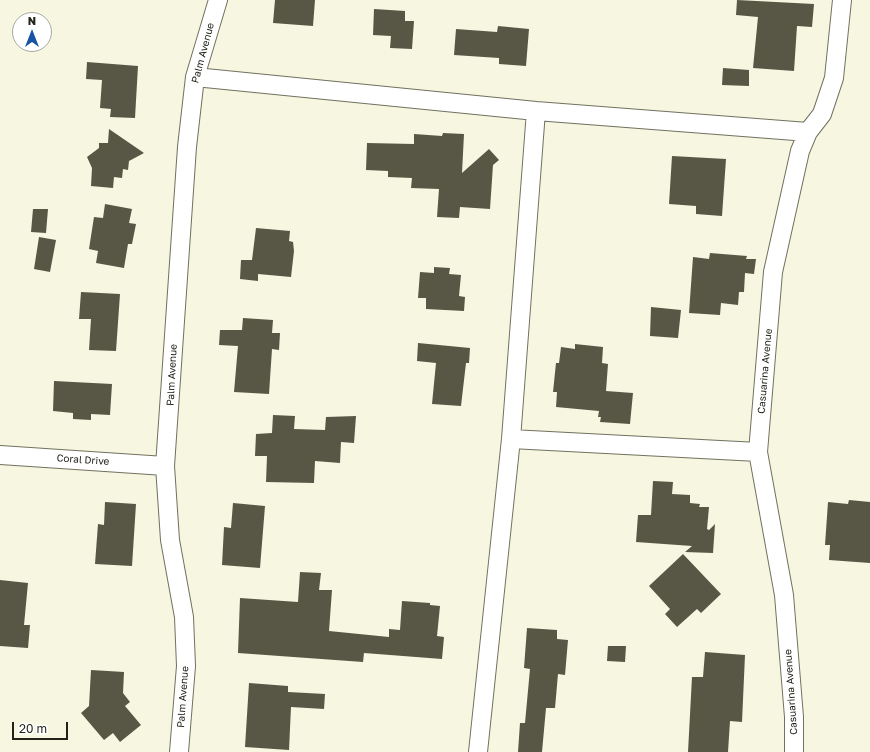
<!DOCTYPE html>
<style>
body{margin:0}
#map{position:relative;width:870px;height:752px;overflow:hidden;background:#f6f6e1;font-family:"Golos Text",sans-serif}
canvas{display:block}
.north{position:absolute;left:12px;top:12px;width:40px;height:40px;box-sizing:border-box;background:#fff;border:1px solid #a7a7a4;border-radius:50%;rotate:0deg;font-size:11px;font-weight:700;line-height:16px;text-align:center;color:#22221b}
.north::after{content:'';display:block;margin:auto;width:14px;height:18px;background:#1a53a5;clip-path:polygon(50% 0,100% 100%,50% 72%,0 100%)}
.scale{position:absolute;left:12px;top:722px;width:56px;height:18px;box-sizing:border-box;border:2px solid #22221b;border-top:0;padding-left:5px;font-size:12px;line-height:14px;white-space:nowrap;color:#22221b;-webkit-text-stroke:3px #fff;paint-order:stroke}
</style>
<div id="map">
<canvas width="870" height="752"></canvas>
<div class="north">N</div>
<div class="scale">20 m</div>
</div>
<script>
const ctx = document.querySelector('canvas').getContext('2d');
ctx.lineJoin = 'round';
function fillPath(path, color) { ctx.fillStyle = color; ctx.fill(path, 'evenodd'); }
function strokePath(path, color, width, dash) { ctx.strokeStyle = color; ctx.lineWidth = width; ctx.lineCap = dash ? 'butt' : 'round'; ctx.setLineDash(dash || []); ctx.stroke(path); }
function write(font, color, halo, rows, align = 'center') {
  ctx.font = font + ' "Golos Text",sans-serif'; ctx.lineWidth = 4; ctx.setLineDash([]); ctx.textBaseline = 'middle'; ctx.strokeStyle = halo; ctx.fillStyle = color; for (const [text, x, y, turn = 0] of rows) {
    ctx.save(); ctx.translate(x, y); ctx.rotate((+turn || 0) * Math.PI / 180); ctx.textAlign = isNaN(turn) ? turn : align; if (halo) ctx.strokeText(text, 0, 0); ctx.fillText(text, 0, 0); ctx.restore();
  }
}
fillPath(new Path2D(`
 M 275,0 L 315,0 L 313,26 L 273,23 Z
 M 737,0 L 814,4 L 812,27 L 797,26 L 794,71 L 753,68 L 758,17 L 736,15 Z
 M 374,9 L 405,11 L 405,21 L 414,21 L 412,49 L 390,48 L 391,36 L 373,35 Z
 M 498,26 L 529,29 L 526,66 L 499,64 L 499,58 L 454,55 L 456,29 L 497,32 Z
 M 87,62 L 138,66 L 135,118 L 110,117 L 111,109 L 100,108 L 102,80 L 86,79 Z
 M 723,68 L 749,70 L 749,86 L 722,85 Z
 M 109,129 L 144,153 L 129,161 L 128,170 L 123,169 L 122,178 L 114,177 L 113,188 L 91,186 L 92,168 L 87,157 L 99,148 L 99,143 L 108,143 Z
 M 443,133 L 464,134 L 462,173 L 489,149 L 499,160 L 493,165 L 490,209 L 460,207 L 459,218 L 437,217 L 439,189 L 411,188 L 412,178 L 388,177 L 388,171 L 366,170 L 367,143 L 414,144 L 414,134 L 442,136 Z
 M 672,156 L 726,159 L 722,216 L 696,214 L 696,206 L 669,204 Z
 M 105,204 L 132,209 L 129,223 L 136,224 L 132,244 L 128,244 L 124,268 L 96,263 L 98,251 L 89,249 L 94,217 L 103,218 Z
 M 33,209 L 48,209 L 46,233 L 31,232 Z
 M 256,228 L 290,231 L 289,241 L 293,242 L 294,251 L 291,277 L 258,274 L 258,281 L 240,279 L 241,260 L 252,260 Z
 M 39,237 L 56,240 L 50,272 L 34,269 Z
 M 710,253 L 747,256 L 746,259 L 756,259 L 754,274 L 745,273 L 744,292 L 739,292 L 738,305 L 721,303 L 720,315 L 689,313 L 693,257 L 709,259 Z
 M 434,267 L 450,268 L 449,274 L 461,275 L 459,296 L 465,297 L 464,311 L 426,309 L 426,298 L 418,298 L 420,272 L 434,273 Z
 M 81,292 L 120,294 L 116,351 L 89,350 L 91,319 L 79,319 Z
 M 651,307 L 681,310 L 678,338 L 650,336 Z
 M 243,318 L 273,320 L 272,333 L 280,333 L 279,350 L 272,349 L 269,394 L 234,392 L 238,346 L 219,345 L 220,330 L 242,330 Z
 M 418,343 L 470,348 L 469,363 L 466,363 L 461,406 L 432,404 L 436,363 L 417,361 Z
 M 575,344 L 603,347 L 602,363 L 608,364 L 606,391 L 633,393 L 630,424 L 600,422 L 601,417 L 598,417 L 599,411 L 556,407 L 557,392 L 553,392 L 556,363 L 559,363 L 561,347 L 575,349 Z
 M 54,381 L 112,384 L 110,415 L 91,414 L 91,420 L 73,419 L 73,413 L 53,411 Z
 M 273,415 L 295,416 L 294,429 L 325,430 L 326,417 L 356,416 L 354,443 L 341,442 L 340,463 L 315,461 L 314,483 L 266,482 L 267,456 L 255,456 L 256,434 L 272,433 Z
 M 653,481 L 673,482 L 672,494 L 690,495 L 690,503 L 700,504 L 699,507 L 709,507 L 707,529 L 709,530 L 715,524 L 713,553 L 685,552 L 692,546 L 636,542 L 638,515 L 651,515 Z
 M 849,500 L 870,502 L 870,563 L 829,560 L 830,545 L 825,545 L 828,502 L 848,504 Z
 M 105,502 L 136,504 L 132,566 L 95,564 L 98,524 L 104,525 Z
 M 233,503 L 265,506 L 260,568 L 222,565 L 224,527 L 231,528 Z
 M 683,554 L 721,594 L 701,613 L 697,609 L 677,627 L 665,614 L 670,609 L 649,586 Z
 M 300,572 L 321,573 L 319,590 L 332,590 L 329,631 L 389,637 L 389,629 L 400,630 L 402,601 L 430,603 L 430,605 L 440,606 L 437,636 L 444,637 L 442,659 L 364,653 L 363,662 L 238,653 L 240,598 L 298,602 Z
 M 0,580 L 28,583 L 24,625 L 30,625 L 28,648 L 0,646 Z
 M 527,628 L 557,630 L 557,639 L 568,640 L 565,675 L 558,674 L 555,708 L 546,708 L 542,752 L 518,752 L 520,723 L 525,723 L 530,669 L 524,668 Z
 M 608,646 L 626,646 L 625,662 L 607,661 Z
 M 705,652 L 745,655 L 742,722 L 730,721 L 728,752 L 688,752 L 692,677 L 703,677 Z
 M 91,670 L 124,672 L 123,693 L 130,702 L 125,706 L 141,725 L 120,742 L 113,733 L 104,740 L 81,713 L 89,706 Z
 M 249,683 L 288,686 L 288,692 L 325,694 L 324,709 L 291,707 L 289,750 L 245,747 Z`), '#585746');
const minor = new Path2D(`
 M 195,77 L 536,111 L 808,132
 M 511,439 L 758,452
 M 0,455 L 165,466
 M 179,752 L 186,666 L 184,617 L 170,540 L 165,466 L 187,147 L 195,77 L 218,0
 M 478,752 L 511,439 L 536,111
 M 794,752 L 794,717 L 784,595 L 758,452 L 773,272 L 800,151 L 808,132 L 822,114 L 834,78 L 842,0`);
strokePath(minor, '#71715f', 20);
strokePath(minor, '#fff', 18);
write('10px', '#22221b', '#fff', [
 ["Palm Avenue",203,53,-75],
 ["Casuarina Avenue",765,371,-85],
 ["Palm Avenue",172,375,-87],
 ["Coral Drive",83,460,4],
 ["Casuarina Avenue",791,692,-94],
 ["Palm Avenue",183,697,-86]
]);
</script>
